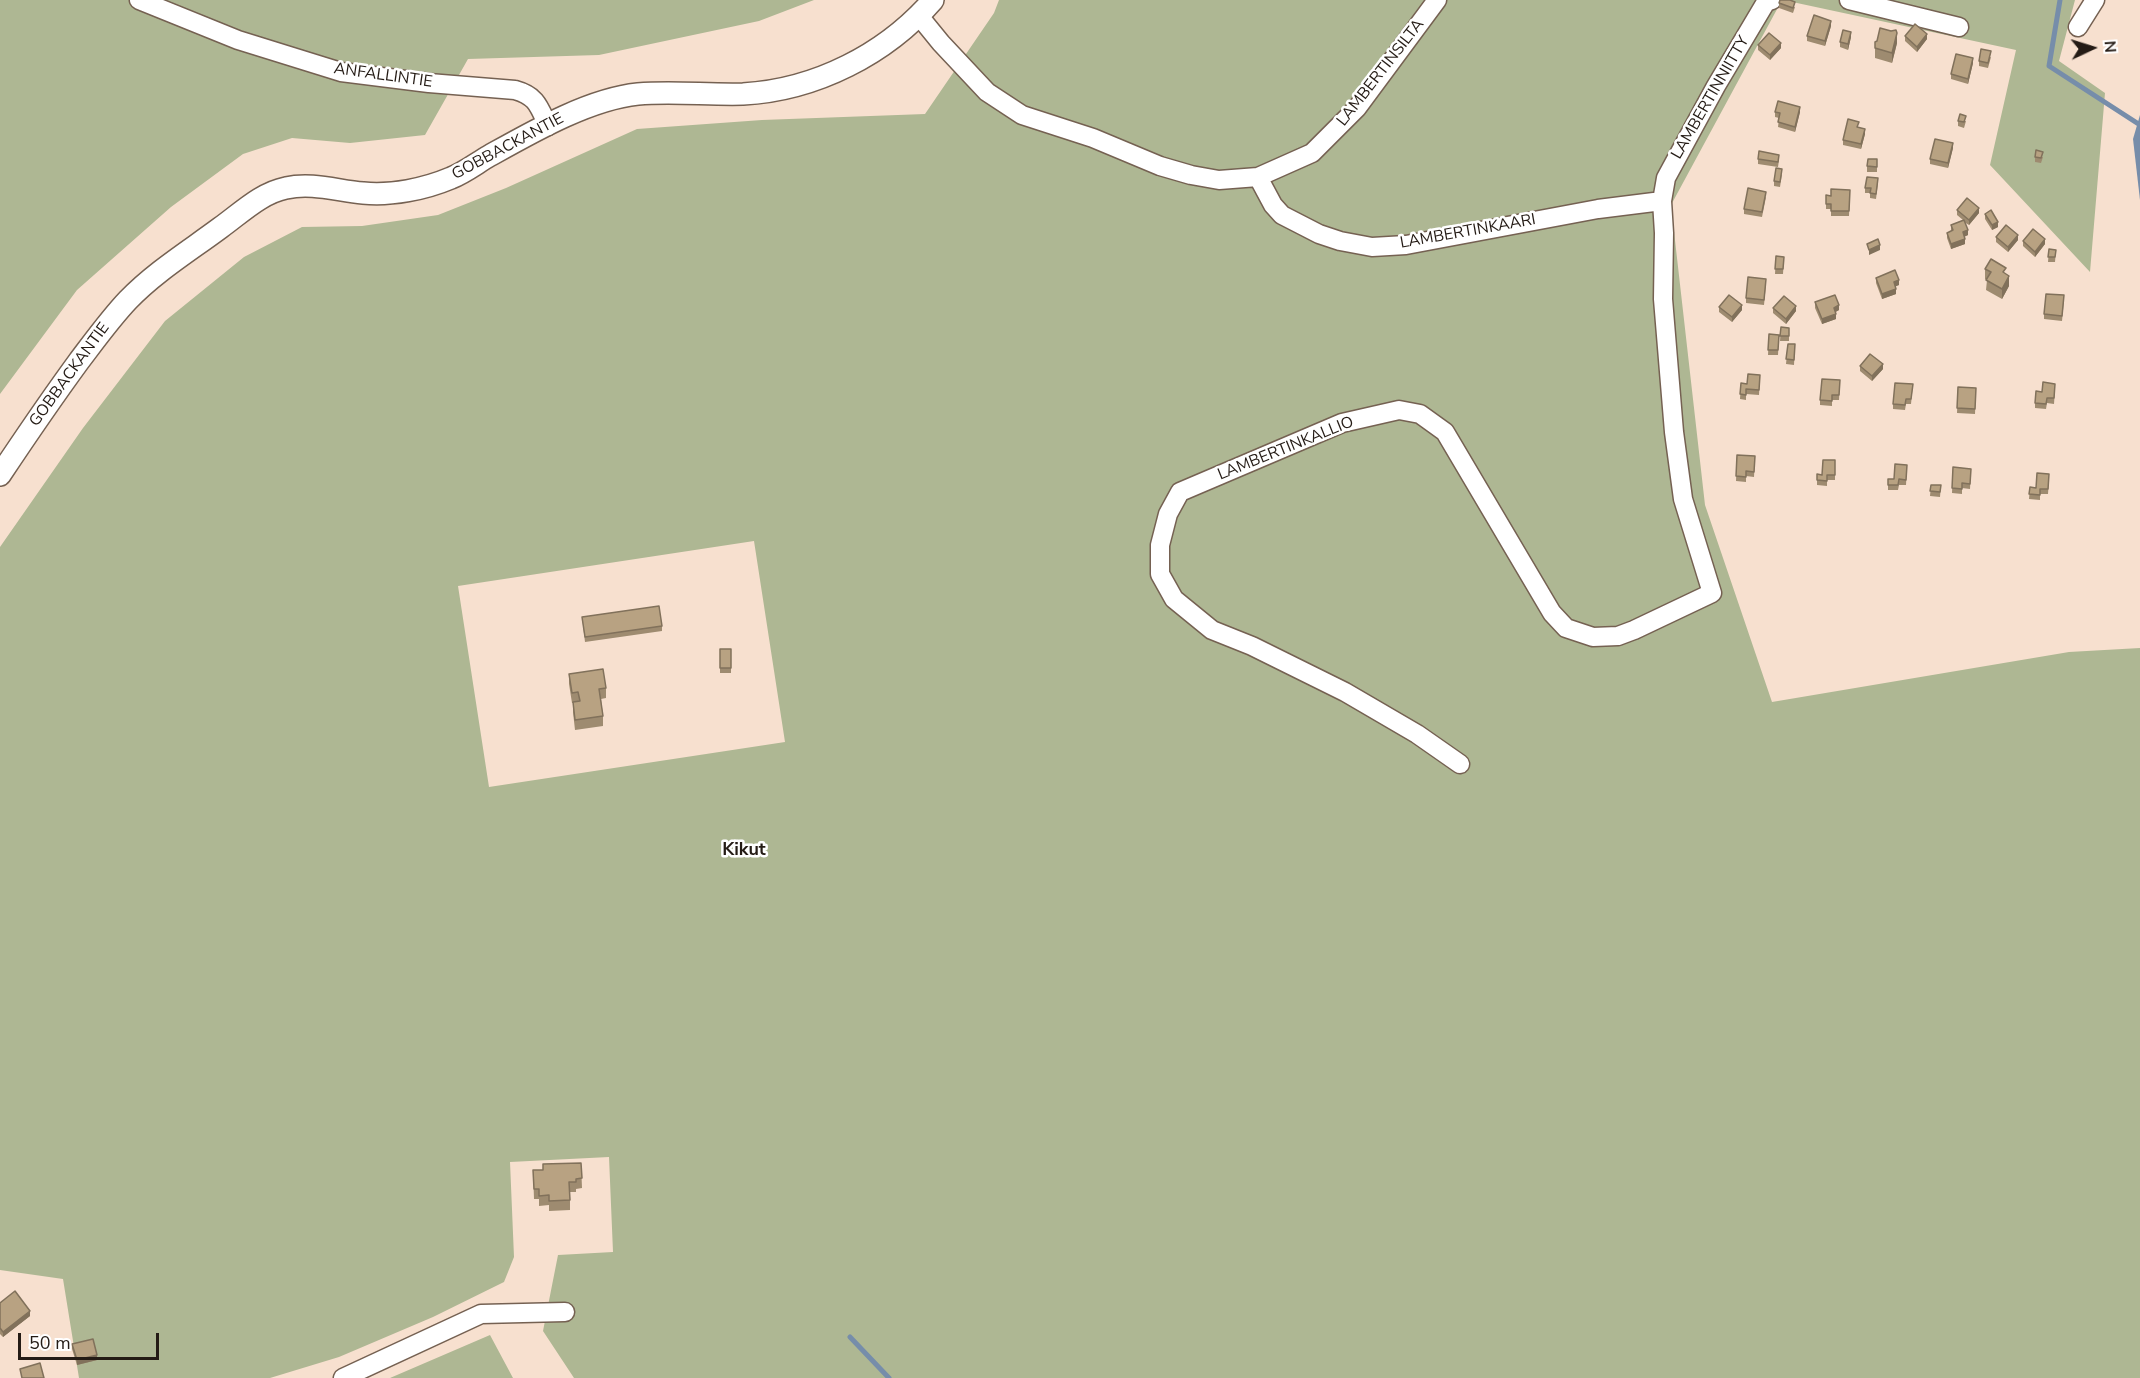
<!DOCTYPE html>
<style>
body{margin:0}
#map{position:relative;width:2140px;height:1378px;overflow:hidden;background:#f7e0cf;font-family:"Nunito Sans",sans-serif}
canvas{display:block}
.north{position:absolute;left:2062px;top:18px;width:60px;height:60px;-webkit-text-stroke:4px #fff;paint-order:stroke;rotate:86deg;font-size:16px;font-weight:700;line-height:24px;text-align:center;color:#241b15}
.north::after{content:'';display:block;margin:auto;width:21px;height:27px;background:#241b15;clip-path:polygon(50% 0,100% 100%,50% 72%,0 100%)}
.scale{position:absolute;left:18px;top:1333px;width:141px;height:27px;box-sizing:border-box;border:3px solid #241b15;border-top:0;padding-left:8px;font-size:18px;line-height:21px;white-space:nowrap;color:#241b15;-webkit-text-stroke:4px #fff;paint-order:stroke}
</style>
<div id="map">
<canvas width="2140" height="1378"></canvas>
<div class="north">N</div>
<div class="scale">50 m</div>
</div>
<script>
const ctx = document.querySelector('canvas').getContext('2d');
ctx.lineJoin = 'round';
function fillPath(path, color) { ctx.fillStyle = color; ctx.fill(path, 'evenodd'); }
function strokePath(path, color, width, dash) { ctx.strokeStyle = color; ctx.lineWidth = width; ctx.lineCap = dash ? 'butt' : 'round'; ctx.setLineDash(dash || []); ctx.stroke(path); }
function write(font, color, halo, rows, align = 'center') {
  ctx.font = font + ' "Nunito Sans",sans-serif'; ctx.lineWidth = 5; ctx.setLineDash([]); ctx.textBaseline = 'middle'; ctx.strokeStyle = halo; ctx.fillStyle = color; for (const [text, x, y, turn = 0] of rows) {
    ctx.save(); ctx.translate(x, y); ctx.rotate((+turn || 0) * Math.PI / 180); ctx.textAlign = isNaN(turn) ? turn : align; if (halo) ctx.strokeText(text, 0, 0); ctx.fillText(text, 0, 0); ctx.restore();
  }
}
fillPath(new Path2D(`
 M 0,0 L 814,0 L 759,21 L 599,55 L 468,59 L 425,135 L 350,143 L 292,138 L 243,154 L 171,207 L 77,290 L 0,394 Z
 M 999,0 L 1782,0 L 1671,205 L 1705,505 L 1772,702 L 2069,652 L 2140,648 L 2140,1378 L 574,1378 L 543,1331 L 558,1255 L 613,1252 L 609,1157 L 510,1162 L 514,1257 L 504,1282 L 433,1317 L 339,1357 L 270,1378 L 79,1378 L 63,1279 L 0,1270 L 0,547 L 83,428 L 165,321 L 244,257 L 302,227 L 362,226 L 438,215 L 506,188 L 637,129 L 762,120 L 925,114 L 994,13 ZM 754,541 L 785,742 L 489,787 L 458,586 Z
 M 1783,0 L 2075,0 L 2059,61 L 2105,93 L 2090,272 L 1990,165 L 2016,50 Z
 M 490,1335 L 513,1378 L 390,1378 Z`), '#aeb793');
fillPath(new Path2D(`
 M 2140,115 L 2140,200 L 2133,139 Z`), '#768daa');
strokePath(new Path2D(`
 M 2060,0 L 2049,66 L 2140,125
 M 850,1337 L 889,1378`), '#768daa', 5);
const minor = new Path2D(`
 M 139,0 L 238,40 L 341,72 L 429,83 L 515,90 C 537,96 539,107 548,126
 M 1849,0 L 1959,27
 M 919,16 L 941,43 L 987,92 L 1022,115 L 1093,138 L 1160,166 L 1191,175 L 1219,180 L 1258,177 L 1312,153 L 1357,108 L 1437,0
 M 2078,27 L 2095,0
 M 1258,177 L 1273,205 L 1282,215 L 1319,234 L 1340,241 L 1372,247 L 1406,245 L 1598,209 L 1662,201
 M 1460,764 L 1417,734 L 1345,692 L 1252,646 L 1212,630 L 1174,599 L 1160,574 L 1160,545 L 1168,514 L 1180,492 L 1342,423 L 1399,410 L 1420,414 L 1445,432 L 1552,613 L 1566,628 L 1593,637 L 1618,636 L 1634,630 L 1712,593 L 1683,499 L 1674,432 L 1663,299 L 1664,233 L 1662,201 L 1666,178 L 1716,86 L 1766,2 L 1772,0
 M 343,1378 L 481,1314 L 565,1312`);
const tertiary = new Path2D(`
 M 0,475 C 26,436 52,398 79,361 C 95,340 110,319 128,300 C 155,272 189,251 220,228 C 241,213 261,193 286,188 C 312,182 338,191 363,193 C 391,196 425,189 451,178 C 464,173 477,163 489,156 C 532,132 589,99 638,94 C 672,91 708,95 743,94 C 816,90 886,54 933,0`);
strokePath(minor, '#756152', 21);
strokePath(tertiary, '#756152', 24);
strokePath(minor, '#fff', 18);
strokePath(tertiary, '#fff', 21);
fillPath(new Path2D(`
 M 1779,3 L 1795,7 L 1793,13 L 1779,8 Z
 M 1831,26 L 1825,46 L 1807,41 L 1807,36 Z
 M 1905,36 L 1927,39 L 1917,52 L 1905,41 Z
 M 1851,37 L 1848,50 L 1840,47 L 1840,42 Z
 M 1877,41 L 1897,43 L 1892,63 L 1875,58 L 1875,42 Z
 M 1758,45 L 1781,48 L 1770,60 L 1758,50 Z
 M 1991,57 L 1988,68 L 1979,66 L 1979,61 Z
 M 1973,63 L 1968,84 L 1951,79 L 1951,74 Z
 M 1775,112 L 1800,112 L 1795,132 L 1778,127 L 1779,118 L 1775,117 Z
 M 1958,121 L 1966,121 L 1964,128 L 1958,126 Z
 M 1858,128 L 1865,134 L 1861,149 L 1843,145 L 1843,140 Z
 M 1953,148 L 1948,168 L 1930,164 L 1930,159 Z
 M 2035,157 L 2043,157 L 2041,163 L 2035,162 Z
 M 1758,159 L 1779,160 L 1778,167 L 1758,164 Z
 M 1877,159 L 1877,172 L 1867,172 L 1867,166 Z
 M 1782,174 L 1780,187 L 1774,186 L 1774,181 Z
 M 1878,183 L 1876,199 L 1870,198 L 1870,193 L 1865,193 L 1865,188 Z
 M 1850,190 L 1849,216 L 1831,216 L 1831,209 L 1826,209 L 1826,195 L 1831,196 Z
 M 1766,197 L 1762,217 L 1744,214 L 1744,209 Z
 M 1957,210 L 1979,213 L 1969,225 L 1964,222 L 1968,235 L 1964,237 L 1965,244 L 1951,249 L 1947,238 L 1947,233 L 1951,231 L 1951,225 L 1963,220 L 1957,215 Z
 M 1985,214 L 1998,227 L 1992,230 L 1985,219 Z
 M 1996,237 L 2018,240 L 2008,252 L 1996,242 Z
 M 2023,241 L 2045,244 L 2035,257 L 2023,246 Z
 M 2049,249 L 2056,250 L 2055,262 L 2048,262 Z
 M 1776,256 L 1784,257 L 1783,274 L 1775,274 Z
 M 1985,269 L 2006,274 L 2009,286 L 2002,299 L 1986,290 L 1987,280 L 1985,279 Z
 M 1876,278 L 1899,285 L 1895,286 L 1896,294 L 1882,299 L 1876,283 Z
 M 1766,284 L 1764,305 L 1746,303 L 1746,298 Z
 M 2064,300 L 2062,321 L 2044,319 L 2044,314 Z
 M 1815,302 L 1839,310 L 1835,312 L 1836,319 L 1822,324 L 1815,308 Z
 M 1719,307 L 1742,310 L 1732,322 L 1719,312 Z
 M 1773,308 L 1796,311 L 1786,324 L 1773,313 Z
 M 1781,327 L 1789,328 L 1789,341 L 1780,341 Z
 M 1769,334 L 1779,335 L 1778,355 L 1768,355 Z
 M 1788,344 L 1795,344 L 1794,365 L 1786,364 Z
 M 1860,366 L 1883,369 L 1872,381 L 1860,371 Z
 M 1760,375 L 1759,395 L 1746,394 L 1746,400 L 1740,399 L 1741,383 L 1747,384 Z
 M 1840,380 L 1839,400 L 1832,400 L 1832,406 L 1820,405 L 1820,400 Z
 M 1913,384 L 1911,404 L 1906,404 L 1905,410 L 1893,409 L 1893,404 Z
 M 1958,387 L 1976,388 L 1975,414 L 1957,413 Z
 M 2055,389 L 2054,404 L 2047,403 L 2046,409 L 2035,408 L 2035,403 L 2042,392 Z
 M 1737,455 L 1755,456 L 1754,477 L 1746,476 L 1746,482 L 1736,481 Z
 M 1835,460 L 1835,480 L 1827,480 L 1827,486 L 1817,485 L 1817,474 L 1822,475 Z
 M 1907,465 L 1906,485 L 1899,485 L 1898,490 L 1888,490 L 1888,479 L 1894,479 Z
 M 1953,467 L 1971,469 L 1970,489 L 1962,488 L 1962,494 L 1952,493 Z
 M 2049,479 L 2048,494 L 2040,494 L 2040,500 L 2029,499 L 2030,487 L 2036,488 Z
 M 1931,485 L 1941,485 L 1940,497 L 1930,496 Z
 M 582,617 L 662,626 L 662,631 L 585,642 Z
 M 720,649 L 731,649 L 731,673 L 720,673 Z
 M 569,674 L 606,688 L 606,698 L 601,699 L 603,716 L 603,726 L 575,730 L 573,712 L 573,703 L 572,703 L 569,684 Z
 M 581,1163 L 582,1188 L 576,1189 L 576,1192 L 570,1192 L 570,1210 L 549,1211 L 549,1205 L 539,1206 L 539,1199 L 534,1199 L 533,1170 L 543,1170 Z
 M 0,1303 L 30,1316 L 3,1337 L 0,1334 Z
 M 72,1344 L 97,1360 L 77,1365 L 72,1349 Z`), '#9e8b70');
fillPath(new Path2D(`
 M 1831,21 L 1831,26 L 1825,46 L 1825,41 Z
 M 1851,32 L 1851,37 L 1848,50 L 1848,44 Z
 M 1897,33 L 1897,43 L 1892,63 L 1892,53 Z
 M 1927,34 L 1927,39 L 1917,52 L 1917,47 Z
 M 1781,43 L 1781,48 L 1770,60 L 1770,55 Z
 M 1973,58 L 1973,63 L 1968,84 L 1968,79 Z
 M 1800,107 L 1800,112 L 1795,132 L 1795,127 Z
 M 1865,129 L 1865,134 L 1861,149 L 1861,144 Z
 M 1953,143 L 1953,148 L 1948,168 L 1948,163 Z
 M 1979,208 L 1979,213 L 1969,225 L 1969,220 Z
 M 1998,222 L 1998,227 L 1992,230 L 1992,225 Z
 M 1968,230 L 1968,235 L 1963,237 L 1963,232 Z
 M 2018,235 L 2018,240 L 2008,252 L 2008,247 Z
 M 1965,239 L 1965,244 L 1951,249 L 1951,244 Z
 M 2045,239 L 2045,244 L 2035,257 L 2035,252 Z
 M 1880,245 L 1880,250 L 1869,255 L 1869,250 Z
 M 2009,276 L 2009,286 L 2002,299 L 2002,289 Z
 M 1899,280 L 1899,285 L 1894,287 L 1894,282 Z
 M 1896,289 L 1896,294 L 1882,299 L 1882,294 Z
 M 1742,305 L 1742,310 L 1732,322 L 1732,317 Z
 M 1839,305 L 1839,310 L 1834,313 L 1834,308 Z
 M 1796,306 L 1796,311 L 1786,324 L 1786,319 Z
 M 1836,314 L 1836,319 L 1822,324 L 1822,319 Z
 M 1883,364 L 1883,369 L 1872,381 L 1872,376 Z
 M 30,1311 L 30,1316 L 3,1337 L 3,1332 Z
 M 97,1355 L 97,1360 L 77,1365 L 77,1360 Z`), '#81715b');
const building = new Path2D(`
 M 1780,0 L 1790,0 L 1795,2 L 1793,8 L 1779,3 Z
 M 1814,15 L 1831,21 L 1825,41 L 1807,36 Z
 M 1915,24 L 1927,34 L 1917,47 L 1905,36 Z
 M 1880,28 L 1891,31 L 1896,30 L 1897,33 L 1892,53 L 1875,48 L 1875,42 L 1877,41 Z
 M 1843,30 L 1851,32 L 1848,44 L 1840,42 Z
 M 1769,33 L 1781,43 L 1770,55 L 1758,45 Z
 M 1981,49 L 1991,51 L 1988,63 L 1979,61 Z
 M 1956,54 L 1973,58 L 1968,79 L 1951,74 Z
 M 1778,101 L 1800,107 L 1795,127 L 1778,122 L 1780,113 L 1775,112 Z
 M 1960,114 L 1966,116 L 1964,122 L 1958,121 Z
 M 1848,119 L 1859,122 L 1857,127 L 1865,129 L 1861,144 L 1843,140 Z
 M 1935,139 L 1953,143 L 1948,163 L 1930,159 Z
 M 2036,150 L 2043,152 L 2041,158 L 2035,157 Z
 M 1759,151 L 1779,155 L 1778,162 L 1758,159 Z
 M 1868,159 L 1877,159 L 1877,167 L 1867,166 Z
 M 1776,168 L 1782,169 L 1780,182 L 1774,181 Z
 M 1867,177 L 1878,178 L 1876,194 L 1870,193 L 1871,188 L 1865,188 Z
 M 1748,188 L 1766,192 L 1762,212 L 1744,209 Z
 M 1831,189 L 1850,190 L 1849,211 L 1831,211 L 1831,204 L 1826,204 L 1826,195 L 1831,196 Z
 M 1967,198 L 1979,208 L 1969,220 L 1957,210 Z
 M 1991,210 L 1998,222 L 1992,225 L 1985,214 Z
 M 1964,220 L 1968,230 L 1963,232 L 1965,239 L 1951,244 L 1947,233 L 1953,230 L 1951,225 Z
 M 2006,225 L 2018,235 L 2008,247 L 1996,237 Z
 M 2033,229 L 2045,239 L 2035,252 L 2023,241 Z
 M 1878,239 L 1880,245 L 1869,250 L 1867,244 Z
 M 2049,249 L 2056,250 L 2055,257 L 2048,257 Z
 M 1776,256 L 1784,257 L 1783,269 L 1775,269 Z
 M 1991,259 L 2006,268 L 2003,272 L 2009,276 L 2002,289 L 1986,280 L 1991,272 L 1985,269 Z
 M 1895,270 L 1899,280 L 1894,282 L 1896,289 L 1882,294 L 1876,278 Z
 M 1748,277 L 1766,279 L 1764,300 L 1746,298 Z
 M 2046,294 L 2064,295 L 2062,316 L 2044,314 Z
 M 1729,295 L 1742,305 L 1732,317 L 1719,307 Z
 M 1835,295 L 1839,305 L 1834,308 L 1836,314 L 1822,319 L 1815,302 Z
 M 1784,296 L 1796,306 L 1786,319 L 1773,308 Z
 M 1781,327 L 1789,328 L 1789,336 L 1780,336 Z
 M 1769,334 L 1779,335 L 1778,350 L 1768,350 Z
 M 1788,344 L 1795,344 L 1794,360 L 1786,359 Z
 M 1870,354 L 1883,364 L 1872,376 L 1860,366 Z
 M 1748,374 L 1760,375 L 1759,390 L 1746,389 L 1746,395 L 1740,394 L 1741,383 L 1747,384 Z
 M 1822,379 L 1840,380 L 1839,395 L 1832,395 L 1832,401 L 1820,400 Z
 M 2043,382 L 2055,384 L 2054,398 L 2047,398 L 2046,404 L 2035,403 L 2036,391 L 2042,392 Z
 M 1895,383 L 1913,384 L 1911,399 L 1906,399 L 1905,405 L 1893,404 Z
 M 1958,387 L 1976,388 L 1975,409 L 1957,408 Z
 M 1737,455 L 1755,456 L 1754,472 L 1746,471 L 1746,477 L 1736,476 Z
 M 1823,460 L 1835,460 L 1835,475 L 1827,475 L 1827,481 L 1817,480 L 1817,474 L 1822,475 Z
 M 1895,464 L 1907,465 L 1906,480 L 1899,479 L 1898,485 L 1888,485 L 1888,479 L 1894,479 Z
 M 1953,467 L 1971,469 L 1970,484 L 1962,483 L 1962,489 L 1952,488 Z
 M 2037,473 L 2049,474 L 2048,489 L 2040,489 L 2040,495 L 2029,494 L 2030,487 L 2036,488 Z
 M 1931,485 L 1941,485 L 1940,492 L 1930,491 Z
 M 659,606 L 662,626 L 585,637 L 582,617 Z
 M 720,649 L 731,649 L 731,668 L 720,668 Z
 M 603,669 L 606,688 L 599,689 L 603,716 L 575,720 L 573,702 L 580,701 L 578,692 L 572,693 L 569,674 Z
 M 581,1163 L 582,1178 L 576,1179 L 576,1182 L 569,1182 L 570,1200 L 549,1201 L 549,1195 L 539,1196 L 539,1189 L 534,1189 L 533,1170 L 543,1170 L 543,1164 Z
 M 15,1291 L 30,1311 L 3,1332 L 0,1328 L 0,1303 Z
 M 93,1339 L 97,1355 L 77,1360 L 72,1344 Z
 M 40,1363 L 44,1378 L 22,1378 L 20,1369 Z`);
fillPath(building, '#b8a282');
strokePath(building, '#81715b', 1.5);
write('16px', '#241b15', '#fff', [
 ["LAMBERTINSILTA",1381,73,-52],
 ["ANFALLINTIE",383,76,8],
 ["LAMBERTINNIITTY",1711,98,-60],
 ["GOBBACKANTIE",508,147,-28],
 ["LAMBERTINKAARI",1468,232,-10],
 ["GOBBACKANTIE",70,375,-54],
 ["LAMBERTINKALLIO",1286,449,-22]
]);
write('bold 18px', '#241b15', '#fff', [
 ["Kikut",744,851]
]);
</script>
